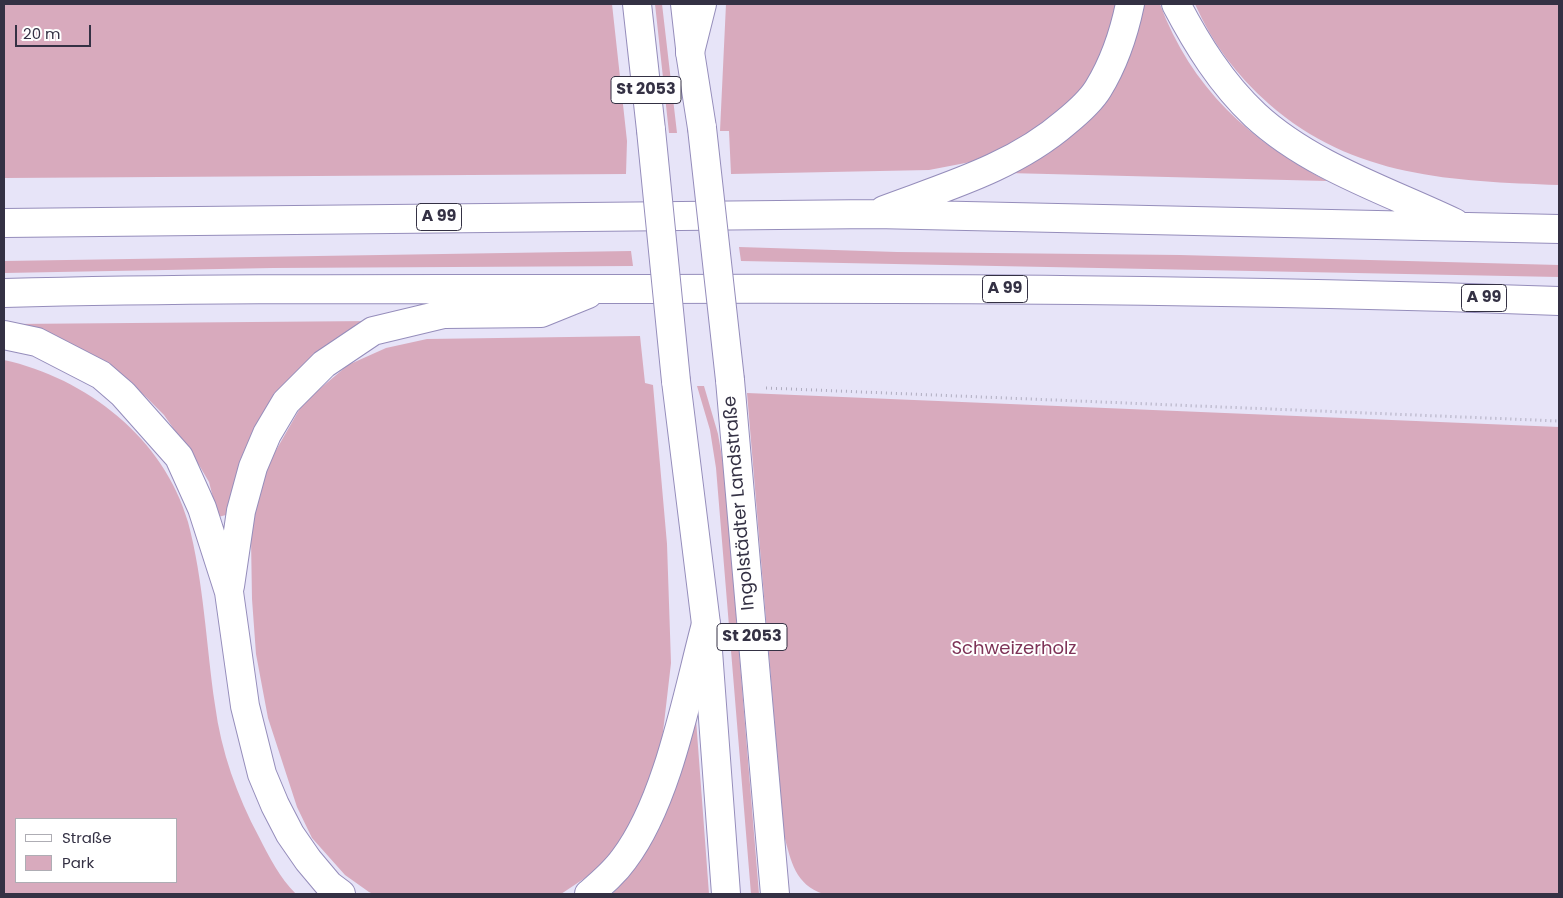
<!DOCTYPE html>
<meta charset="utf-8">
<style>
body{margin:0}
#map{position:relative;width:1563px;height:898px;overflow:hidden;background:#e7e4f8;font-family:Poppins,sans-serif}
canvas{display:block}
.frame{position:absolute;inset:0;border:5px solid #343144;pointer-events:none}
.legend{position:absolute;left:15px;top:818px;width:162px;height:65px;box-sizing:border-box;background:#fff;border:1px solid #aeadb4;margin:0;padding:6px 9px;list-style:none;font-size:15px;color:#343144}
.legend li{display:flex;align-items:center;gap:10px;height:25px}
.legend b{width:25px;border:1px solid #aeadb4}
.scale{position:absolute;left:15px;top:25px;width:76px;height:22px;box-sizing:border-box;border:2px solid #343144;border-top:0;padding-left:6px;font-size:15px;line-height:18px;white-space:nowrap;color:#343144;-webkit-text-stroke:4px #fff;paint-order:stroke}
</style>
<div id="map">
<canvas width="1563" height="898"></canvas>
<div class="frame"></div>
<ul class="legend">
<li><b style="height:6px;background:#fff"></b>Straße</li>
<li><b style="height:14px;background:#d8aabd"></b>Park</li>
</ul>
<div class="scale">20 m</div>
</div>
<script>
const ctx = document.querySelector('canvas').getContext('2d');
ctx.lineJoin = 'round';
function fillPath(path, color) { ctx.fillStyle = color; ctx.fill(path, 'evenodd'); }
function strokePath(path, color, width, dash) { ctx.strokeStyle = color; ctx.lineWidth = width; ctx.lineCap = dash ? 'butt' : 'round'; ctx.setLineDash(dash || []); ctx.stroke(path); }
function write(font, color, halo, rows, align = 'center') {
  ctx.font = font + ' Poppins,sans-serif'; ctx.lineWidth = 4; ctx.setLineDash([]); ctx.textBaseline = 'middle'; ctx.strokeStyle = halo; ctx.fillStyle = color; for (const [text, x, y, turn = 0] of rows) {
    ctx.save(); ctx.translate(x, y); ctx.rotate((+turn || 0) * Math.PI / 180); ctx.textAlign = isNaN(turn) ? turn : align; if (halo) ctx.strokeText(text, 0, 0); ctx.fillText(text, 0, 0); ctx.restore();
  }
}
fillPath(new Path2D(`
 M 4,4 L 612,4 L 627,141 L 626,174 L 4,178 Z
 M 655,4 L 662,4 L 677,133 L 669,133 Z
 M 726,4 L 1119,4 L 1113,33 L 1082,92 L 1051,124 L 981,160 L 929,170 L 731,174 L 729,131 L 720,131 Z
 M 1140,4 L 1160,4 C 1191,88 1250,141 1327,181 L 1008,173 L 1037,158 Z
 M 1195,4 L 1559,4 L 1559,185 C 1453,181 1353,178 1269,104 C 1237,76 1212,43 1195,4 Z
 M 739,247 L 897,252 L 1180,255 L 1559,265 L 1559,277 L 741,261 Z
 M 631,251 L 633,266 L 273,268 L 4,273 L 4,261 Z
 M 372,321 L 260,427 L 244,452 L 226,515 L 218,517 L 209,482 L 199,465 L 164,415 L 146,397 L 126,380 L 12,324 Z
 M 640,336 L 645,383 L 653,385 L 667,544 L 671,663 L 663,732 L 657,763 L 628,831 L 609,857 L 588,876 L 561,894 L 373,894 L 369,892 L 345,875 L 312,838 L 297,807 L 268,718 L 256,654 L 252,599 L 251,539 L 256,499 L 267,466 L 303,403 L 348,365 L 386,348 L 427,339 Z
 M 4,360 C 86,378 164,438 188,522 C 204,582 206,644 215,705 C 221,751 237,796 259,837 C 269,857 280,878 296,894 L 4,894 ZM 16,819 L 176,819 L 176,882 L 16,882 Z
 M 697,386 L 704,386 L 718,434 L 724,469 L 759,894 L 751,894 L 716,468 L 710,430 Z
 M 747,393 L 1559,427 L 1559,894 L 824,894 C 795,885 791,861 784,835 Z
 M 695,706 L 709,894 L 612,894 C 658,851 676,765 695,706 Z`), '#d8aabd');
const secondary = new Path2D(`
 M 685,4 L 690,48`);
const primary = new Path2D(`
 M 637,4 L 651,130
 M 690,52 L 702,128
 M 730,380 L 775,894
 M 676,381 L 706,624 L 726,894`);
const motorway = new Path2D(`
 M 1176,4 C 1197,44 1221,83 1255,115 C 1310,166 1388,191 1455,223
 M 690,52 L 702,4
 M 884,210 C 948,186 1014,167 1066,122 C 1077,113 1090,102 1098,89 C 1114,63 1124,33 1130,4
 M 4,223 L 875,214 L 1559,229
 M 4,293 C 202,288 400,289 598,289 C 918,288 1239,289 1559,301
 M 4,335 L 37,342 L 101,375 L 123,394 L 179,457 L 202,508 L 229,592 L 245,706 L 262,774 L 275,805 L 290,834 L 308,860 L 329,885 L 341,894
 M 230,586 L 241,511 L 253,467 L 267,434 L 286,402 L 324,364 L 373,331 L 444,314 L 541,313 L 588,294
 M 589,894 C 602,883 614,873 624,859 C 668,801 687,695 706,624`);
strokePath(secondary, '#958dbb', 30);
strokePath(primary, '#958dbb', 30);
strokePath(motorway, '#958dbb', 30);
strokePath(new Path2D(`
 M 766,388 L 1559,421`), '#afacbf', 3, [1, 4]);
strokePath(secondary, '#fff', 28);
strokePath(primary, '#fff', 28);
strokePath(motorway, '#fff', 28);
const primaryBridge = new Path2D(`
 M 702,128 L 730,380
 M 651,130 L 676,381`);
strokePath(primaryBridge, '#958dbb', 30, []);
strokePath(primaryBridge, '#fff', 28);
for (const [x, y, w] of [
 [646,90,70],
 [439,217,45],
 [1005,289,45],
 [1484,298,45],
 [752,637,70]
]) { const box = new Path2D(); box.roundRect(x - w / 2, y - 13.5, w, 27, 4); ctx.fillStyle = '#fff'; ctx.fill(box); strokePath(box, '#343144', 1); }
write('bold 16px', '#343144', null, [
 ["St 2053",646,90],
 ["A 99",439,217],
 ["A 99",1005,289],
 ["A 99",1484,298],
 ["St 2053",752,637]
]);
write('18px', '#343144', '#fff', [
 ["Ingolstädter Landstraße",740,503,-95]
]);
write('18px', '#7e3458', '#fff', [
 ["Schweizerholz",1014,649]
]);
</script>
